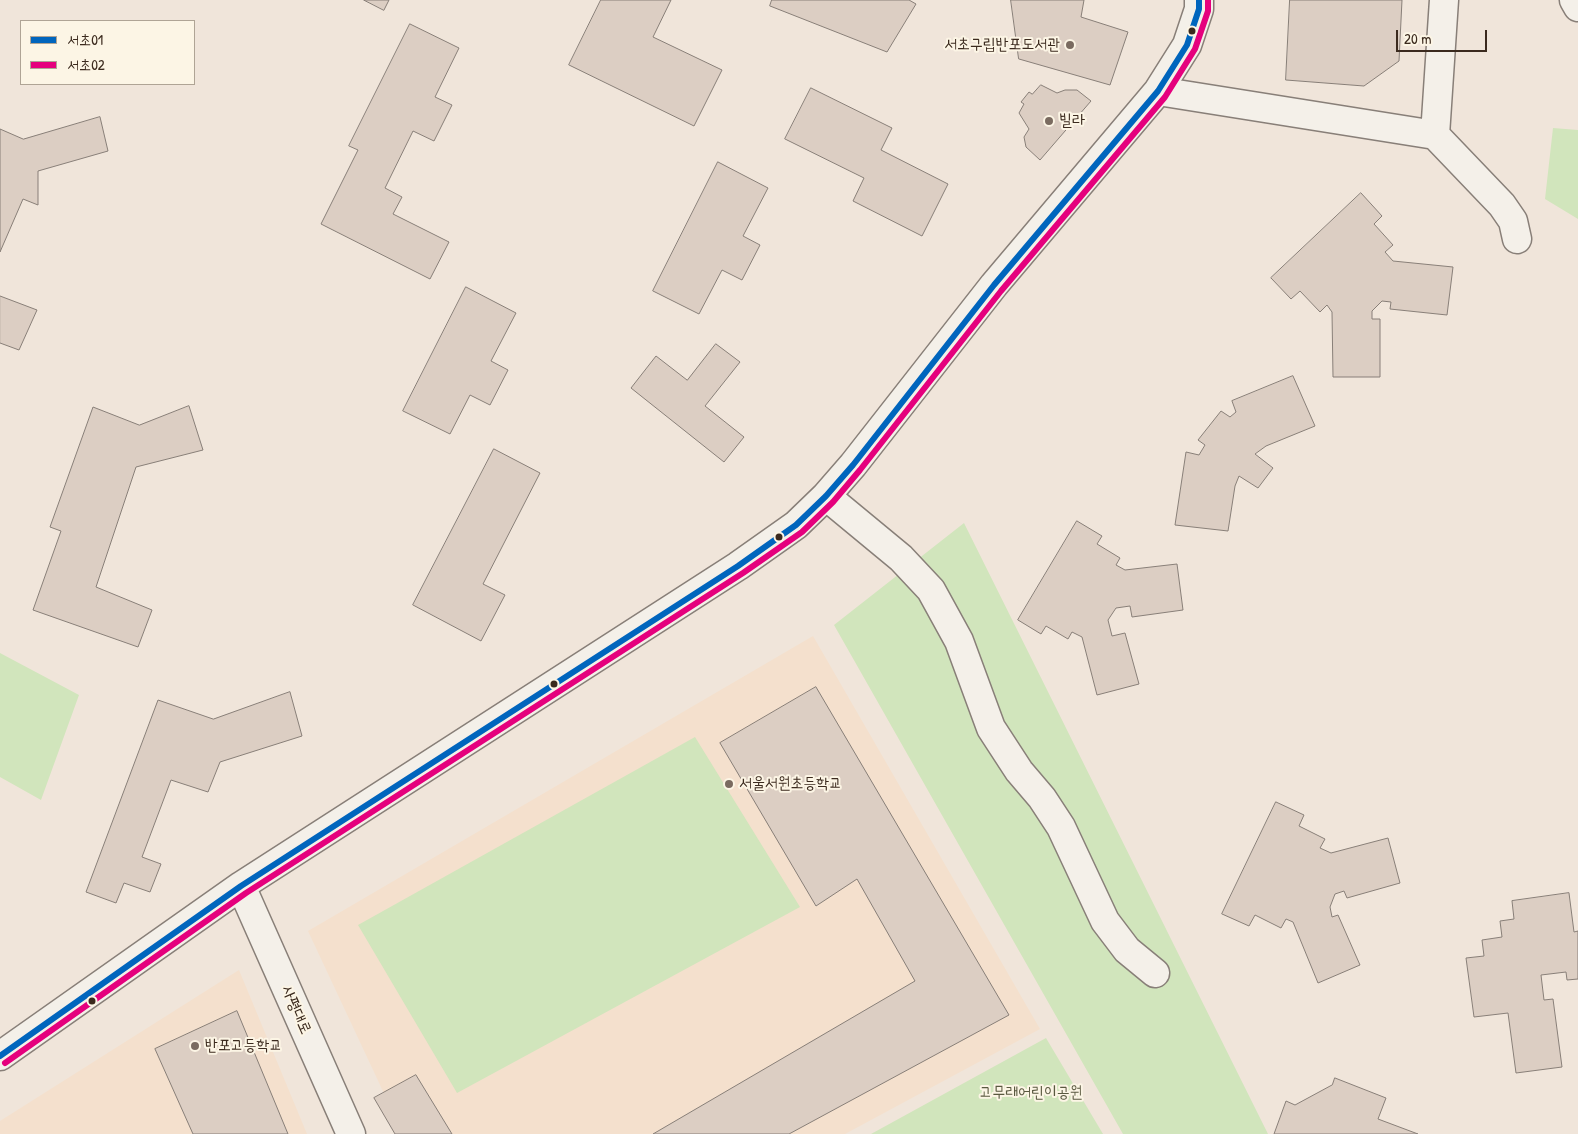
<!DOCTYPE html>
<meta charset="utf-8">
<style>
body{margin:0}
#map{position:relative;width:1578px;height:1134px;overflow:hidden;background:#f0e5da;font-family:"Patrick Hand","Poor Story",sans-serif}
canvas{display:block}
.legend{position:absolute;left:20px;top:20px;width:175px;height:65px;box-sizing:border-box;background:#fcf5e5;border:1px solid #afa495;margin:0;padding:6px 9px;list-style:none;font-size:15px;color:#3b2a1e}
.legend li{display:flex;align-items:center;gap:10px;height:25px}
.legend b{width:25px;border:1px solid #afa495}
.scale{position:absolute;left:1396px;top:30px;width:91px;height:22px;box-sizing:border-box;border:2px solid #3b2a1e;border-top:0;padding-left:6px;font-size:15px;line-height:18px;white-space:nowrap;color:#3b2a1e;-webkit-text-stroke:4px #fcf5e5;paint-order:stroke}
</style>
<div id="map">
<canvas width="1578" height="1134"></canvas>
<ul class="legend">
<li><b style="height:6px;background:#0065bd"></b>서초01</li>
<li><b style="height:6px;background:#e5007d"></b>서초02</li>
</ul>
<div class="scale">20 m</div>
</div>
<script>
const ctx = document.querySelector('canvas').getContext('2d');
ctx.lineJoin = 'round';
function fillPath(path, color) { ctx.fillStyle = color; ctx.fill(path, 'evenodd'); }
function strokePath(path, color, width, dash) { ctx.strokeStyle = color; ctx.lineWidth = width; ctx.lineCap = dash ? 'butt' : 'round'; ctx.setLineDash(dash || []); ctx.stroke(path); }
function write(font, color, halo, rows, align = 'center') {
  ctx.font = font + ' "Patrick Hand","Poor Story",sans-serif'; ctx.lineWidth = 4; ctx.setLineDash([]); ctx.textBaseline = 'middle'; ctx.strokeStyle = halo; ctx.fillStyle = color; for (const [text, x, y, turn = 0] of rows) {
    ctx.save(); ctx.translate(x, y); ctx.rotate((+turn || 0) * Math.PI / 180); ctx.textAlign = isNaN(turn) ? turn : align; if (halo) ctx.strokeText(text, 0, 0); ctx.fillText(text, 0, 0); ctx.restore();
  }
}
fillPath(new Path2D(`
 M 813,636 L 1040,1029 L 845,1134 L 403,1134 L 308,931 Z
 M 239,970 L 307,1134 L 0,1134 L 0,1121 Z`), '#f4e0cd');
fillPath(new Path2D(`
 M 1553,128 L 1578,130 L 1578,219 L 1545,199 Z
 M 964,523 L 1268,1134 L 1123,1134 L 834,625 Z
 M 0,653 L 79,695 L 41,800 L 0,777 Z
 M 695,737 L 800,907 L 457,1093 L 358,925 Z
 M 1046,1038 L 1103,1134 L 871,1134 Z`), '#d1e5bc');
const building = new Path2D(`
 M 364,0 L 389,0 L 384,10 Z
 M 601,0 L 671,0 L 653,37 L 722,70 L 694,126 L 569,65 Z
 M 772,0 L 909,0 L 916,4 L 887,52 L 770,6 Z
 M 1011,0 L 1084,0 L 1081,17 L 1128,32 L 1110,85 L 1019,59 Z
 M 1290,0 L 1402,0 L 1399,61 L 1364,86 L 1286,80 Z
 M 410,24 L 459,48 L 435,97 L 452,105 L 434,141 L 413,131 L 385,188 L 402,197 L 393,214 L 449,242 L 430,279 L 321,224 L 358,150 L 349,146 Z
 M 1041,85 L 1057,93 L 1065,90 L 1077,90 L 1091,101 L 1040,160 L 1026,147 L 1024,137 L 1029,129 L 1019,113 L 1024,104 L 1021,102 L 1029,92 L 1032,94 Z
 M 811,88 L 892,128 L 881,150 L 948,184 L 922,236 L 853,201 L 864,178 L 785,139 Z
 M 100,117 L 108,151 L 38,171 L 38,205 L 23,199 L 0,252 L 0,129 L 23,139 Z
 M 718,162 L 768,188 L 743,236 L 760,245 L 742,280 L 722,270 L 699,314 L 653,291 Z
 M 1361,193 L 1382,216 L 1374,224 L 1393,245 L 1385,252 L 1393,261 L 1453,267 L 1447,315 L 1390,309 L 1391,302 L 1382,301 L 1372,311 L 1372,319 L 1380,319 L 1380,377 L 1333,377 L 1332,312 L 1327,305 L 1320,312 L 1300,291 L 1291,299 L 1271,278 Z
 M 466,287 L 516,313 L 491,361 L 508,370 L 490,405 L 470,395 L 450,434 L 403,411 Z
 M 0,296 L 37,310 L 19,350 L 0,343 Z
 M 716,344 L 740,362 L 705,406 L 744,437 L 724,462 L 631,388 L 656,356 L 687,380 Z
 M 1293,376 L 1315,426 L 1266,446 L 1255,454 L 1273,468 L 1258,488 L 1239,476 L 1235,486 L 1228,531 L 1175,525 L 1186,452 L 1199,455 L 1205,445 L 1198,440 L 1221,411 L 1230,417 L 1236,412 L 1232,401 Z
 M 189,406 L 203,450 L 136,467 L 96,587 L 152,610 L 138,647 L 33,610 L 61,531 L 50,527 L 93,407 L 139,425 Z
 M 494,449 L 540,473 L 483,584 L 505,595 L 481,641 L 413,605 Z
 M 1077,521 L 1102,536 L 1097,544 L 1120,558 L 1116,565 L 1125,570 L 1177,564 L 1183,610 L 1132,617 L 1130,606 L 1116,608 L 1108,620 L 1112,636 L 1125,633 L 1139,684 L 1097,695 L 1082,637 L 1072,632 L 1068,639 L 1046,626 L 1041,634 L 1018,620 Z
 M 816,687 L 1009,1015 L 789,1134 L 653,1134 L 915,981 L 857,879 L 816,906 L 720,743 Z
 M 290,692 L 302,736 L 220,762 L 208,792 L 171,780 L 142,857 L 161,864 L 150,892 L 124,883 L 116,903 L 86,892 L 158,700 L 213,719 Z
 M 1276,802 L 1304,815 L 1299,826 L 1325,839 L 1320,848 L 1331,853 L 1388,838 L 1400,883 L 1347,898 L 1344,891 L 1335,894 L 1330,907 L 1332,917 L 1338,915 L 1360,965 L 1318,983 L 1293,922 L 1286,919 L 1281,928 L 1255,915 L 1249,926 L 1222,914 Z
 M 1569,893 L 1574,932 L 1578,931 L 1578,979 L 1567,980 L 1566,972 L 1541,975 L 1544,1000 L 1553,999 L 1562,1067 L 1516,1073 L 1508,1013 L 1474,1017 L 1466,958 L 1484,956 L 1482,940 L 1502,937 L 1500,921 L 1514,919 L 1512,901 Z
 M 237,1011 L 288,1134 L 193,1134 L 155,1049 Z
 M 416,1075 L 452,1134 L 395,1134 L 374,1098 Z
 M 1335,1078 L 1386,1098 L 1378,1119 L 1418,1134 L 1274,1134 L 1286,1101 L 1295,1105 L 1332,1085 Z`);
fillPath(building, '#dccec3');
strokePath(building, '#887f78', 1);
const minor = new Path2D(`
 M 1574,0 L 1578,7
 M 1158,91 L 1435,135 L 1502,205 L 1513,221 L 1517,239
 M 1435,135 L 1444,0
 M 826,496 L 901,558 L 931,590 L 959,641 L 991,728 L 1019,771 L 1042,798 L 1061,827 L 1105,921 L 1127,950 L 1155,973
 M 241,886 L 351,1134
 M 0,1056 L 241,886 L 738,566 L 796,525 L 826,496 L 853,465 L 994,285 L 1158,91 L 1187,45 L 1199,9 L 1199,0`);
strokePath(minor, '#887f78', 31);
strokePath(minor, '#f4f0e9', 28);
strokePath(new Path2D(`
 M 0,1056 L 241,886 L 738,566 L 796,525 L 826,496 L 853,465 L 994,285 L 1158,91 L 1187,45 L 1199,9 L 1199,0`), '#0065bd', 6);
strokePath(new Path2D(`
 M 5,1063 L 246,893 L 743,573 L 802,532 L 833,502 L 860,470 L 1001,291 L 1165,97 L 1195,49 L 1208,11 L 1208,0`), '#e5007d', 6);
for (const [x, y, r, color] of [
 [1192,31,4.5,"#3b2a1e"],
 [1070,45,5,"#7a6b60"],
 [1049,121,5,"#7a6b60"],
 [779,537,4.5,"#3b2a1e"],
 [554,684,4.5,"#3b2a1e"],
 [729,784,5,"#7a6b60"],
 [92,1001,4.5,"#3b2a1e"],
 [195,1046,5,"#7a6b60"]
]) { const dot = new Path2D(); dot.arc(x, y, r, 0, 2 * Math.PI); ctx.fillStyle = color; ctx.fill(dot); strokePath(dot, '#fcf5e5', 2); }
write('16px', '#3b2a1e', '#fcf5e5', [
 ["서초구립반포도서관",1060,45,"right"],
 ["빌라",1059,121],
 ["서울서원초등학교",739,784],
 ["반포고등학교",205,1046]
], 'left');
write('16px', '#3b2a1e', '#fcf5e5', [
 ["사평대로",296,1010,66]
]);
write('16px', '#5a5940', '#fcf5e5', [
 ["고무래어린이공원",1031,1093]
]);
</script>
